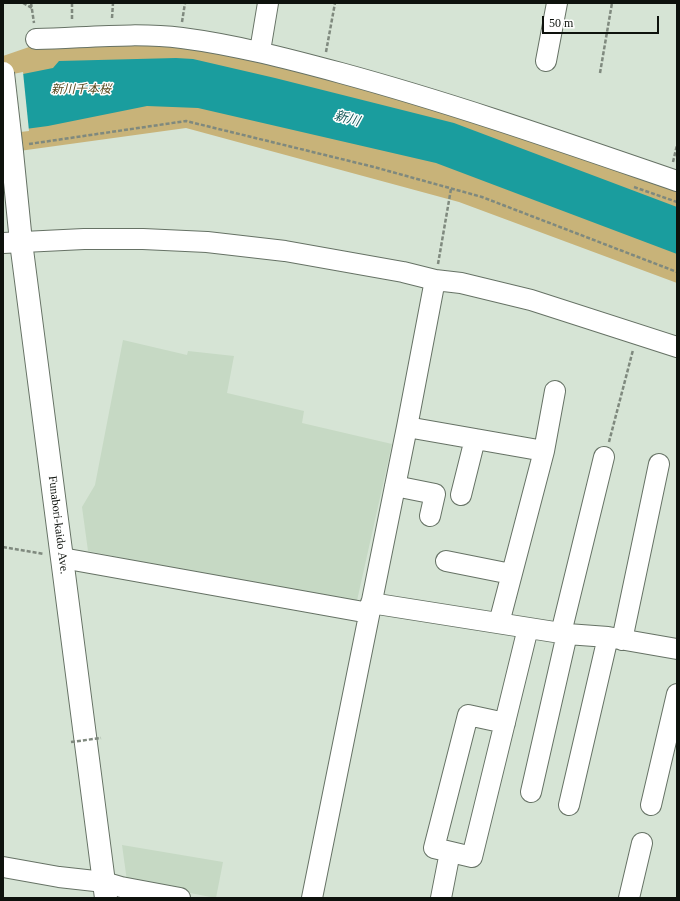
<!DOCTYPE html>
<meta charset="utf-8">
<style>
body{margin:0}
#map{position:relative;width:680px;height:901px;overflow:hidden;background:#d6e4d5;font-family:"Times New Roman",serif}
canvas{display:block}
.frame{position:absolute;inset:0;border:4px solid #0e120d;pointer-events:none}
.scale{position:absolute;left:542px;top:16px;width:117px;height:18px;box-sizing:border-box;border:2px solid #0e120d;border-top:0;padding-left:5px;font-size:12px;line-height:14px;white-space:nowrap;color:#0e120d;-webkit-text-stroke:3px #fff;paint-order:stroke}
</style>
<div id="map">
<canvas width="680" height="901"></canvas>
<div class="frame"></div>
<div class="scale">50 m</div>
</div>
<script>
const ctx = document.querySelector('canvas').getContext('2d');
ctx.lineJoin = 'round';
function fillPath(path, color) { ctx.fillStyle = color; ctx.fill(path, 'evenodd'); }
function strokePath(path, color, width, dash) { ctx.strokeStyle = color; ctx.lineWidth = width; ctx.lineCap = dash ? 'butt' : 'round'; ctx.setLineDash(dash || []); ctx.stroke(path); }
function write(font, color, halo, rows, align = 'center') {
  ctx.font = font + ' "Times New Roman","Noto Sans JP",serif'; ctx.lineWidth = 3; ctx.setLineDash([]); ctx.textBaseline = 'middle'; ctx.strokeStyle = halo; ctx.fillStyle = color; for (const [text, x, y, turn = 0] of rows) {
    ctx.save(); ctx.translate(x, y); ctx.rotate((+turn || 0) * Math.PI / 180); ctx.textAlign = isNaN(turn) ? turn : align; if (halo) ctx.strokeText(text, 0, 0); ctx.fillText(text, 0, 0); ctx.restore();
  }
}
fillPath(new Path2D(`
 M 123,340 L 187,355 L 188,351 L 234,356 L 227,393 L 304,411 L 302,423 L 392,444 L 356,605 L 88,551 L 82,507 L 95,485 Z
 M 122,845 L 223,862 L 216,898 L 127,881 Z`), '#c6d9c4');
fillPath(new Path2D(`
 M 73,38 L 260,51 L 677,181 L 677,283 L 459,202 L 186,128 L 12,152 L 3,73 L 3,56 L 32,46 Z`), '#c8b379');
fillPath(new Path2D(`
 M 176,58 L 193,59 L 275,78 L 454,123 L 677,207 L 677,254 L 436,163 L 198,108 L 147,106 L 48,126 L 3,132 L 3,78 L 53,68 L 59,61 Z`), '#1a9d9e');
fillPath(new Path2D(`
 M 23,72 L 29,131 L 3,134 L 3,76 Z`), '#d6e4d5');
const minor = new Path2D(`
 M 36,39 C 84,38 135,32 182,38 C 236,45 289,59 341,73 C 455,104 566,143 677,181
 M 260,51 L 268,3
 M 546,61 L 557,3
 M 3,243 L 84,239 L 143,239 L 207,242 L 285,251 L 403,272 L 435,280 L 461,283 L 531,300 L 677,347
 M 407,427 L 544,451
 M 395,486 L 435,494 L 430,516
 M 461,495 L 475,439
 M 62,558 L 369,613
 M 446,561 L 511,574
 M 371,603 L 567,634 L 608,637 L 677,649
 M 499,623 L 544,451 L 555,391
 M 561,633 L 604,457
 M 622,640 L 659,464
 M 505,723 L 468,715 L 434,848 L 472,857 L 528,628
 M 531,792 L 567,634
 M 569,805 L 608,637
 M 651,805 L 677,694
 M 3,867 L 59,877 L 104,882 L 121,887 L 180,898
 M 312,898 L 407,427 L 435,280
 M 441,898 L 450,852
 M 629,898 L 642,843`);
const major = new Path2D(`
 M 12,152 L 21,242 L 106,898`);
strokePath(minor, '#667265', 22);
strokePath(major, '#667265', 24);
strokePath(new Path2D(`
 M 23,3 L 32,8
 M 31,3 L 34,23
 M 72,3 L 72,20
 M 112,18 L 113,3
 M 182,22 L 185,3
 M 326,52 L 335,3
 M 600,73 L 612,3
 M 29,144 L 186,121 L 374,167 L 482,197 L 677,272
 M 673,162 L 677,145
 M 634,187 L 677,202
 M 438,264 L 451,189
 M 609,442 L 633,350
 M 3,547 L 44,554`), '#7f897e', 2.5, [4, 2]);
strokePath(minor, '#fff', 20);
strokePath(major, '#fff', 22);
const majorBridge = new Path2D(`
 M 3,73 L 12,152`);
strokePath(majorBridge, '#667265', 24, []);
strokePath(new Path2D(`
 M 71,742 L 101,738`), '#7f897e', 2.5, [4, 2]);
strokePath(majorBridge, '#fff', 22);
write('italic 12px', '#594a1f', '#fff', [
 ["新川千本桜",81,90]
]);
write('12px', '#0e120d', '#fff', [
 ["Funabori-kaido Ave.",58,525,83]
]);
write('italic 13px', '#185a5a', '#fff', [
 ["新川",347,119,15]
]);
</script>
